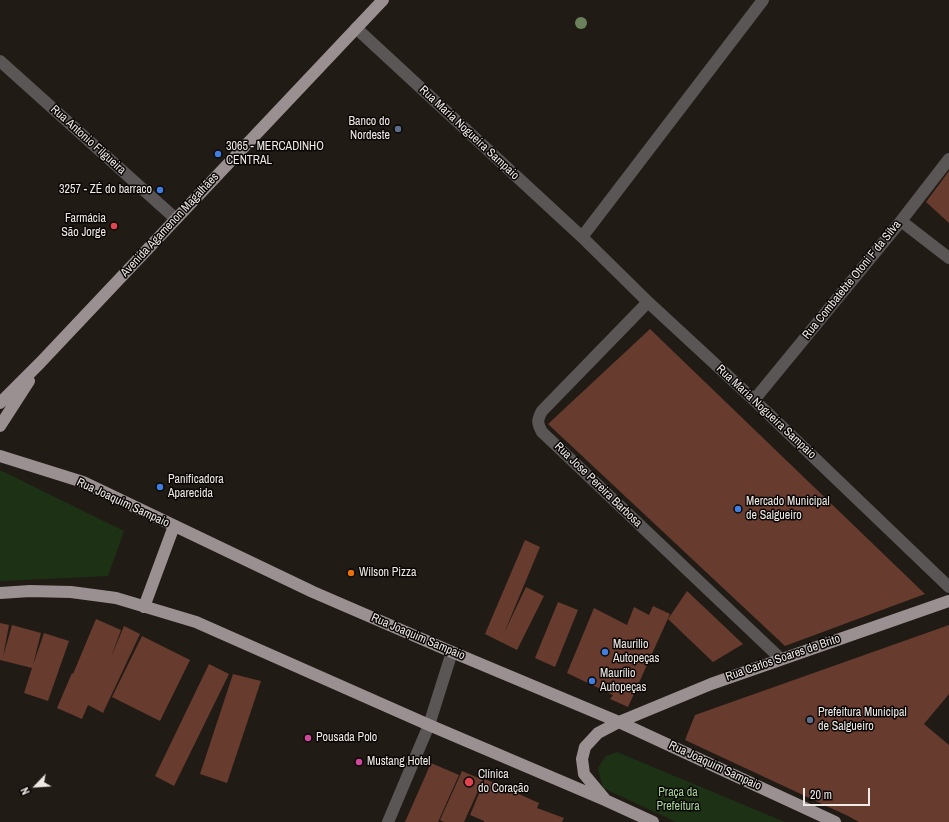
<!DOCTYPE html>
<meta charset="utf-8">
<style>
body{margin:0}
#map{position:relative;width:949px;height:822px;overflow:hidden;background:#211b15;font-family:"Archivo Narrow",sans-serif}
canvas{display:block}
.north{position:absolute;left:16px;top:766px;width:40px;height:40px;-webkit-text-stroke:3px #090605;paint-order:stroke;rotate:245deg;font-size:11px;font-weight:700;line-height:16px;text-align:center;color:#efeae6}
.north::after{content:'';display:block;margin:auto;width:14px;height:18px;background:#efeae6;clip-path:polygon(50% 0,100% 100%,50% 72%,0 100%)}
.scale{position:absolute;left:803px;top:788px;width:67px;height:18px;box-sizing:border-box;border:2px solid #efeae6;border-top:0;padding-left:5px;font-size:12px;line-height:14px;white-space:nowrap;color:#efeae6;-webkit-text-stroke:3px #090605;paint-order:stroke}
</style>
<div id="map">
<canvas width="949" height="822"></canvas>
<div class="north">N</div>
<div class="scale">20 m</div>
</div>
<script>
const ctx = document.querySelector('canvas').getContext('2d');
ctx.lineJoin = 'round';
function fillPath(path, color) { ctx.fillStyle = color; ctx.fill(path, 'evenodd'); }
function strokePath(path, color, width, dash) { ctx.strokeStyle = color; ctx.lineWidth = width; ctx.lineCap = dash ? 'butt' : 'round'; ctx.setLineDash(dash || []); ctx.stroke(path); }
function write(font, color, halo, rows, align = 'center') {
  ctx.font = font + ' "Archivo Narrow",sans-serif'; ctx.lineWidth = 3; ctx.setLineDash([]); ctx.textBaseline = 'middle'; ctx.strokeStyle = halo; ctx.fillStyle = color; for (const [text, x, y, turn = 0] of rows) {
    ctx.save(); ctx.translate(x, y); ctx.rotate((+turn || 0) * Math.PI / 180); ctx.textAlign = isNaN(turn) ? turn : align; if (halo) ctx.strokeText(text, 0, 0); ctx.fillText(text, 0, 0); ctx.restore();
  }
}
fillPath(new Path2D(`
 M 0,470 L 124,531 L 108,576 L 0,581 Z
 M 617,752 L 785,822 L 676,822 L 603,788 L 598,768 L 606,756 Z`), '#1d3215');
fillPath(new Path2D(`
 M 949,171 L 949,223 L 926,202 Z
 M 650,329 L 925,594 L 785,646 L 548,424 Z
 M 525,540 L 540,547 L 504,633 L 526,587 L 544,596 L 517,650 L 485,634 Z
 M 687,591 L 743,644 L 713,662 L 668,619 Z
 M 558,602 L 578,610 L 555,667 L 535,658 Z
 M 653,606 L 670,614 L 628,707 L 610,699 L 613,695 L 567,673 L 594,608 L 627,625 L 634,607 L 649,615 Z
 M 96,619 L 121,630 L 111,657 L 124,626 L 140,634 L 103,713 L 88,705 L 82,719 L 57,708 L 72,673 L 73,674 Z
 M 0,623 L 9,625 L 3,657 L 12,625 L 41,633 L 33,665 L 44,633 L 69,641 L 48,701 L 24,693 L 32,668 L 0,660 Z
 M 949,625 L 949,694 L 924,724 L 949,745 L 949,822 L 859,822 L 848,816 L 685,740 L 695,715 Z
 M 142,636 L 190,660 L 160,721 L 112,697 Z
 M 209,664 L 229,674 L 174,786 L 155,776 Z
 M 233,674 L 261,681 L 227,783 L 200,774 Z
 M 431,763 L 459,775 L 438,822 L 405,822 Z
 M 462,771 L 483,780 L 464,822 L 444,822 L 440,820 Z
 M 485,779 L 539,803 L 537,808 L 564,818 L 562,822 L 484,822 L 484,821 L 470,815 Z`), '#673b2d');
strokePath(new Path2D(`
 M 356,28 L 582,237 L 763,0
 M 0,61 L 176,219
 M 901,221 L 949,258
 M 582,237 L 648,302 L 754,400 L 949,587
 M 648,302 L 542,411 C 537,420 537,423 542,432 L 781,659
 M 754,400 L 901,221 L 949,159
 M 388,822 L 429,725 L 452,652`), '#5b5656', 12);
strokePath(new Path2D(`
 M 0,403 L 40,363 L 383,0
 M 0,426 L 29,381
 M 0,456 L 83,482 L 313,592 L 452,652 L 619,722 L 835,822
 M 0,593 L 30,591 L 71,592 L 116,598 L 196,622 L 429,725 L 605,800 L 653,822
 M 144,607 L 174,526
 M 604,798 L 584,774 L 582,759 L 585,747 L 598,733 L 619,722 L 711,684 L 949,601`), '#9a9091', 12);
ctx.fillStyle = '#6b815c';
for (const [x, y] of [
 [581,23]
]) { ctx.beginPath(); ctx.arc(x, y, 6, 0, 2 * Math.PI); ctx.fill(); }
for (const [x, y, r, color] of [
 [398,129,4,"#5c6f8a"],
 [218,154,4,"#3f7fe0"],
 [160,190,4,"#3f7fe0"],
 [114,226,4,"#e0444e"],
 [160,487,4,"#3f7fe0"],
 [738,509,4,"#3f7fe0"],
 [351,573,4,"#e8710a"],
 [605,652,4,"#3f7fe0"],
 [592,681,4,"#3f7fe0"],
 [810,720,4,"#5c6f8a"],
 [308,738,4,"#d1479c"],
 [359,762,4,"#d1479c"],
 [469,782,5,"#e0444e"]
]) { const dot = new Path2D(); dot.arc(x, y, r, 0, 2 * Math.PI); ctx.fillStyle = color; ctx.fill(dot); strokePath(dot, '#090605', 1.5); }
write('12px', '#efeae6', '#090605', [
 ["Banco do",390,122,"right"],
 ["Nordeste",390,136,"right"],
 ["3065 - MERCADINHO",226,147],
 ["CENTRAL",226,161],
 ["3257 - ZÉ do barraco",152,190,"right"],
 ["Farmácia",106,219,"right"],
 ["São Jorge",106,233,"right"],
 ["Panificadora",168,480],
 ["Aparecida",168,494],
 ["Mercado Municipal",746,502],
 ["de Salgueiro",746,516],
 ["Wilson Pizza",359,573],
 ["Maurilio",613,645],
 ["Autopeças",613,659],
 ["Maurílio",600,674],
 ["Autopeças",600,688],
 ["Prefeitura Municipal",818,713],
 ["de Salgueiro",818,727],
 ["Pousada Polo",316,738],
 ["Mustang Hotel",367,762],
 ["Clínica",478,775],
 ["do Coração",478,789]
], 'left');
write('12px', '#efeae6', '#090605', [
 ["Rua Maria Nogueira Sampaio",469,133,43],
 ["Rua Antonio Filgueira",88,140,42],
 ["Avenida Agamenon Magalhães",170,225,-47],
 ["Rua Combatebte Otoni F da Silva",852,280,-51],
 ["Rua Maria Nogueira Sampaio",766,412,43],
 ["Rua Jose Pereira Barbosa",598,485,44],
 ["Rua Joaquim Sampaio",123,503,25],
 ["Rua Joaquim Sampaio",418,637,23],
 ["Rua Carlos Soares de Brito",783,658,-19],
 ["Rua Joaquim Sampaio",715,766,25]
]);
write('12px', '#a8d597', '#090605', [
 ["Praça da",678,793],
 ["Prefeitura",678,807]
]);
</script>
